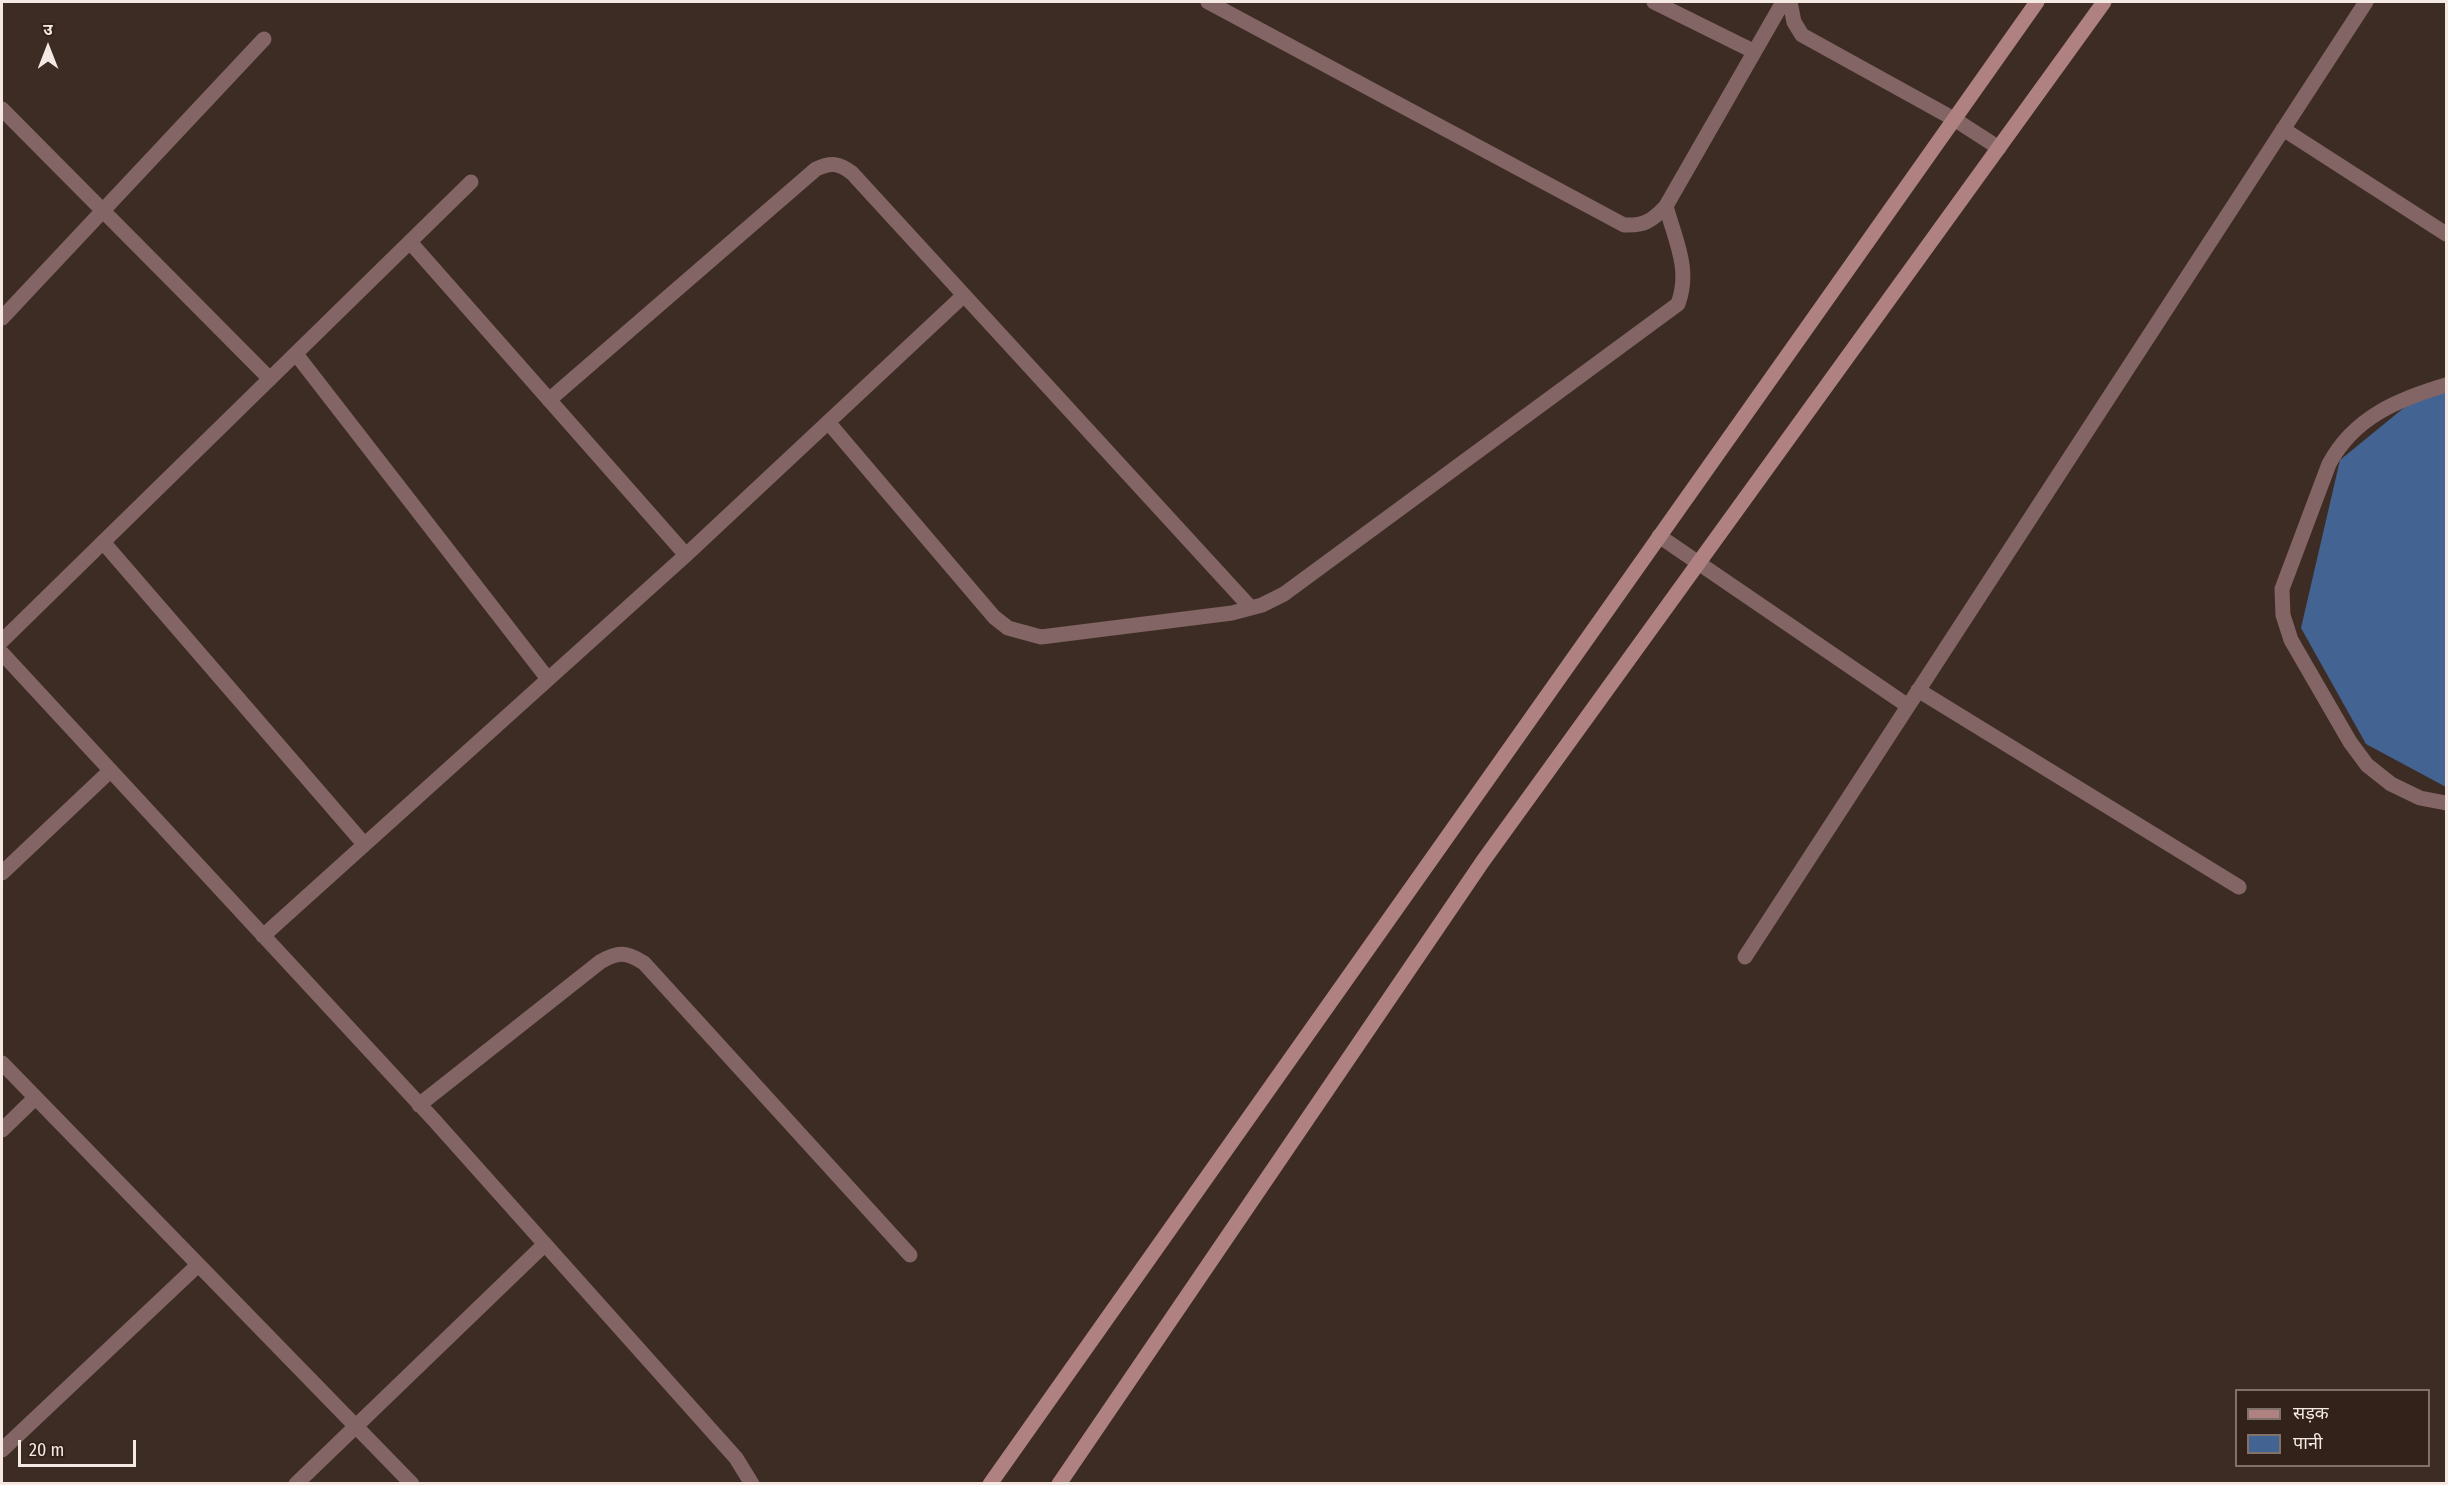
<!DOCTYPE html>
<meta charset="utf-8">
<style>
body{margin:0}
#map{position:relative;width:2448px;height:1485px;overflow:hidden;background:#3d2c24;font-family:"Fira Sans Condensed","Noto Sans Devanagari",sans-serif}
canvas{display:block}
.frame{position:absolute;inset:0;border:3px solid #f4e9e3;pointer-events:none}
.legend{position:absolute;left:2235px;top:1389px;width:195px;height:78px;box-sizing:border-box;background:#33221a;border:2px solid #80726a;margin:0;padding:8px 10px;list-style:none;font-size:18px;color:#f4e9e3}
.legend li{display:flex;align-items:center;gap:12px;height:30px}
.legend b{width:30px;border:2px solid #80726a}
.north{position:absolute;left:18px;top:18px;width:60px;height:60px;-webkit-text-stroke:4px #33221a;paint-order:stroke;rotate:0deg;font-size:16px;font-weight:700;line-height:24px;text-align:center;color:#f4e9e3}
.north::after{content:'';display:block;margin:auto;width:21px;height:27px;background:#f4e9e3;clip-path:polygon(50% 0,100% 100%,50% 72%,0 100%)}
.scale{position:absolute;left:18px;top:1440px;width:118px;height:27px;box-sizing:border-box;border:3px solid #f4e9e3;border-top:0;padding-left:8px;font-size:18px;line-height:21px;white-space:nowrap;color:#f4e9e3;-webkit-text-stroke:4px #33221a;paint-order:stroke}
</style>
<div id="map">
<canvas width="2448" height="1485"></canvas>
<div class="frame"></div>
<ul class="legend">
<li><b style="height:8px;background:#af8181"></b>सड़क</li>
<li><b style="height:16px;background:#436392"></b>पानी</li>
</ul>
<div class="north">उ</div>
<div class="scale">20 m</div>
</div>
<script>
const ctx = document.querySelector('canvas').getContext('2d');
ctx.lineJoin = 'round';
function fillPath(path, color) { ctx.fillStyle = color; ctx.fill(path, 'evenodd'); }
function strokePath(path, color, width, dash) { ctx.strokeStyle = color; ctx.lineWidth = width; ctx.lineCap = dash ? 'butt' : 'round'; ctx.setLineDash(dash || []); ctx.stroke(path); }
fillPath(new Path2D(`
 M 2446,392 L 2446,787 L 2366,744 L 2301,628 L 2340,460 L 2411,402 Z`), '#436392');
strokePath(new Path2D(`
 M 2283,129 L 2446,234
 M 1659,536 L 1908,706
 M 1918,690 L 2239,887
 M 1745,957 L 2366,2`), '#826564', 15);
strokePath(new Path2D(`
 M 1208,2 L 1624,225 C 1644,226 1652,221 1666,206 L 1783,2
 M 1654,2 L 1753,51
 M 1790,2 L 1794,22 L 1802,35 L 1954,119 L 1999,148
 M 2,109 L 270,379
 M 410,242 L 686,555
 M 2,318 L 264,39
 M 296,354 L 548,679
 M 2446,385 C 2399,399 2354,417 2329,464 L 2282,589 L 2283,615 L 2291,640 L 2350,742 L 2367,765 L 2391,784 L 2420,798 L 2446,803
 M 549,400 L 816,169 C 831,162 839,163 852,173 L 1251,608
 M 828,422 L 994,617 L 1008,628 L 1041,637 L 1232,613 L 1262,605 L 1284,594 L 1678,304 C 1691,269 1675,240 1666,206
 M 103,542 L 364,844
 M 2,641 L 471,182
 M 2,653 L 434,1120 L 736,1458 L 752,1484
 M 2,873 L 110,771
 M 263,936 L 686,555 L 963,296
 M 2,1063 L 412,1484
 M 419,1105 L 600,962 C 618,951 627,952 644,963 L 910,1255
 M 2,1130 L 35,1098
 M 2,1450 L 198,1265
 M 296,1484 L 545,1244`), '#826564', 15);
strokePath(new Path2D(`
 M 990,1484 L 2037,2
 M 1059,1484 L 1483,861 L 2104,2`), '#af8181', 15);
</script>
